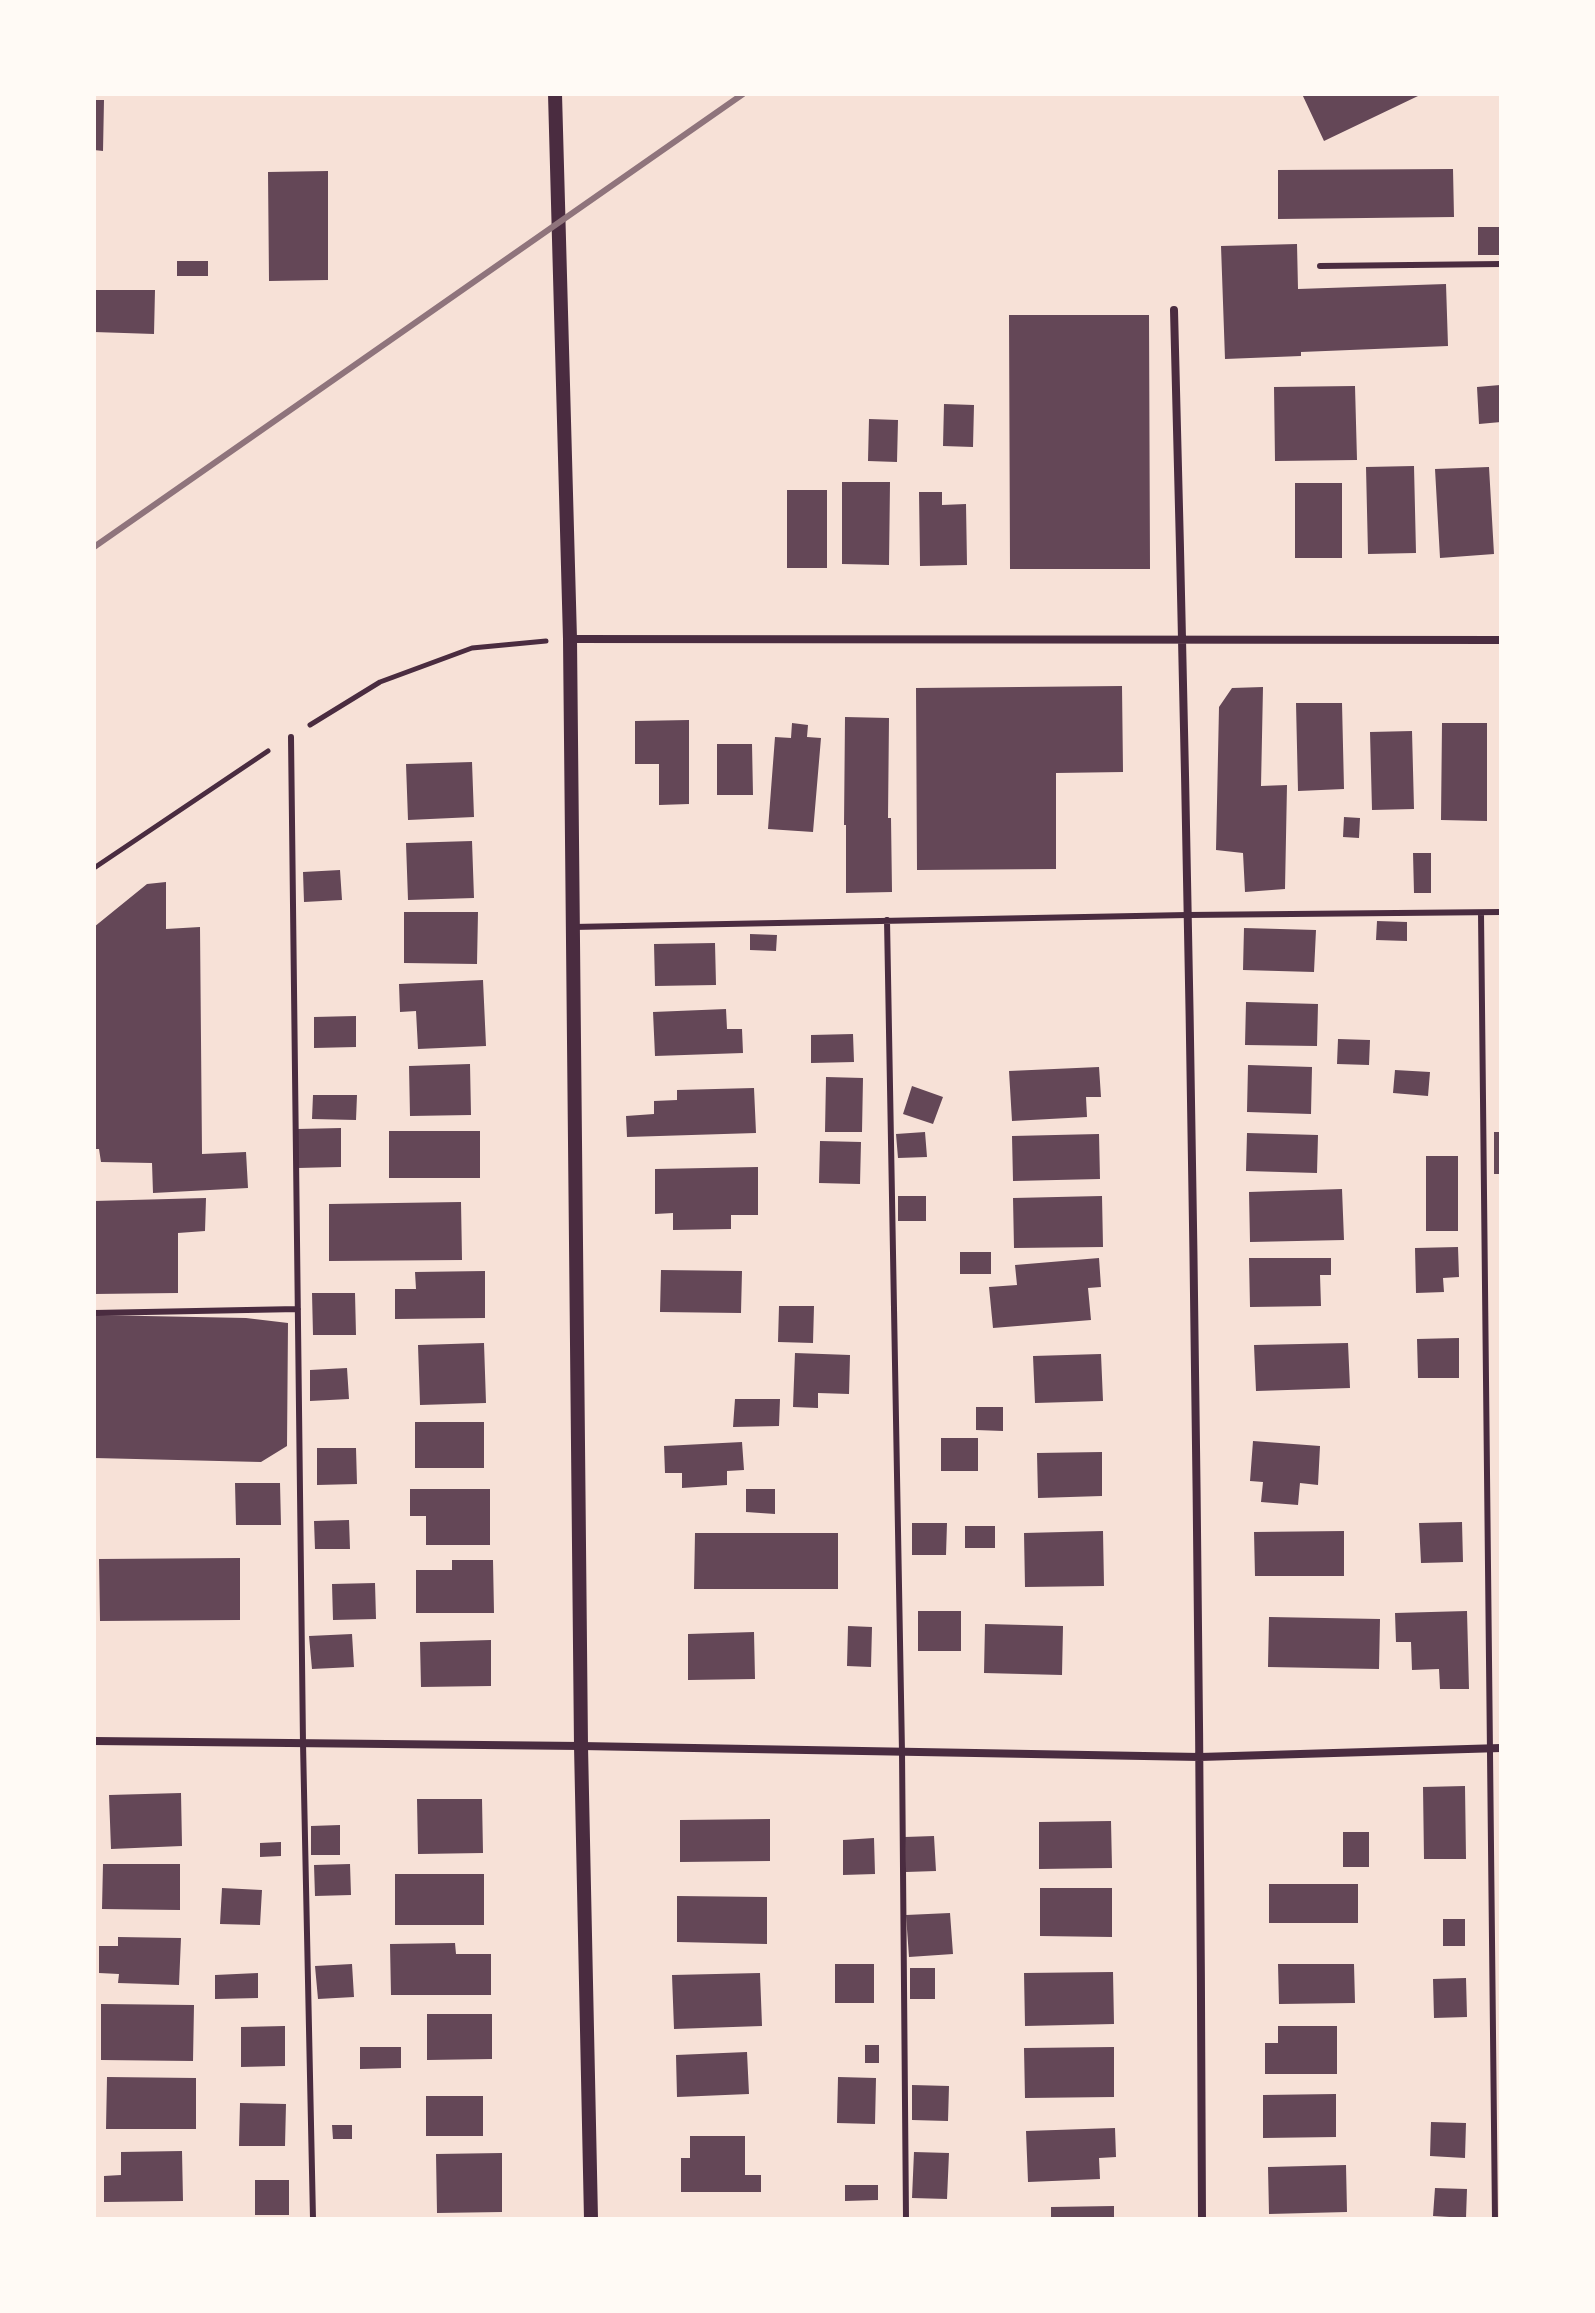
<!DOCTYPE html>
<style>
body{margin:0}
#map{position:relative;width:1595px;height:2313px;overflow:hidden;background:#f7e1d7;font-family:"Fira Sans Condensed",sans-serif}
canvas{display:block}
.frame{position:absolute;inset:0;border:96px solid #fffaf5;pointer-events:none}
</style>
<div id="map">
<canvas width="1595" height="2313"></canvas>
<div class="frame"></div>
</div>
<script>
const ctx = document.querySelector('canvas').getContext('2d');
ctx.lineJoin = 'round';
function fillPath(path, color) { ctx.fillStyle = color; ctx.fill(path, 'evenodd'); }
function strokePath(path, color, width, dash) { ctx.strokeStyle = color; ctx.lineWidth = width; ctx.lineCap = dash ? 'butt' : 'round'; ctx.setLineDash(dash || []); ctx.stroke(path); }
fillPath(new Path2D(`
 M 1302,94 L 1417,94 L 1418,96 L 1324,141 Z
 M 94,100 L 104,100 L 103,151 L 94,150 Z
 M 1453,169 L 1454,217 L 1278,219 L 1278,170 Z
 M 328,171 L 328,280 L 269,281 L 268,172 Z
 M 1478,227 L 1501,227 L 1501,255 L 1478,255 Z
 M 1297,244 L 1298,289 L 1446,284 L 1448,346 L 1301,352 L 1301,356 L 1225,359 L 1221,246 Z
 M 177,261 L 208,261 L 208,276 L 177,276 Z
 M 96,290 L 155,290 L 154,334 L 94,332 Z
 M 1009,315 L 1149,315 L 1150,569 L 1010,569 Z
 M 1500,385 L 1501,422 L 1479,424 L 1477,387 Z
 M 1355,386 L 1357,460 L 1275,461 L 1274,387 Z
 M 944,404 L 974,405 L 973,447 L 943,446 Z
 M 869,419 L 898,420 L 897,462 L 868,461 Z
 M 1414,466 L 1416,553 L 1368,554 L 1366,467 Z
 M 1489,467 L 1494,554 L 1440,558 L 1435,469 Z
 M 842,482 L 890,482 L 889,565 L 842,564 Z
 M 1295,483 L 1342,483 L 1342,558 L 1295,558 Z
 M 787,490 L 827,490 L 827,568 L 787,568 Z
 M 919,492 L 942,492 L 942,505 L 966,504 L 967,565 L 920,566 Z
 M 1122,686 L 1123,772 L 1056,773 L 1056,869 L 917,870 L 916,688 Z
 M 1263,687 L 1261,786 L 1287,785 L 1285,889 L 1245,892 L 1243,853 L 1216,850 L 1219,707 L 1232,688 Z
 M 1296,703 L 1342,703 L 1344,789 L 1298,791 Z
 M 845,717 L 889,718 L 888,818 L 891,818 L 892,892 L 846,893 L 846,825 L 844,825 Z
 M 689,720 L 689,804 L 659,805 L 659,764 L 635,764 L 635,721 Z
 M 792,723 L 808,725 L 807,737 L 821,738 L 813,832 L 768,829 L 775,737 L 791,738 Z
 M 1442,723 L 1487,723 L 1487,821 L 1441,820 Z
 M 1412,731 L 1414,809 L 1372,810 L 1370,732 Z
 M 717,744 L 752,744 L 753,795 L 717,795 Z
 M 472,762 L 474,817 L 408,820 L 406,764 Z
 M 1344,817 L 1360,818 L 1359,838 L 1343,837 Z
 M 472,841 L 474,898 L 408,900 L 406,843 Z
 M 1413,853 L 1431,853 L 1431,893 L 1414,893 Z
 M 340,870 L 342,900 L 304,902 L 303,872 Z
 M 166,882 L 166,929 L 200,927 L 202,1154 L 246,1152 L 248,1188 L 153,1193 L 152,1163 L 101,1162 L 99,1149 L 94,1149 L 94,927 L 147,884 Z
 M 404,912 L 478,912 L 477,964 L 404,963 Z
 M 1377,921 L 1407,922 L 1407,941 L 1376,940 Z
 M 1244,928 L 1316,930 L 1314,972 L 1243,970 Z
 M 750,934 L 777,935 L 776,951 L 750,950 Z
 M 715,943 L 716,985 L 655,986 L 654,944 Z
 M 483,980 L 486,1046 L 418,1049 L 416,1011 L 400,1012 L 399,984 Z
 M 1246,1002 L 1318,1004 L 1317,1046 L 1245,1045 Z
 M 726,1009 L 727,1029 L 742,1029 L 743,1053 L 655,1056 L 653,1012 Z
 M 356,1016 L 356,1047 L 314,1048 L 314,1017 Z
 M 853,1034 L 854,1062 L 811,1063 L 811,1035 Z
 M 1338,1039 L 1370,1040 L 1369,1065 L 1337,1064 Z
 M 470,1064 L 471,1115 L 410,1116 L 409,1066 Z
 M 1248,1065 L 1312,1067 L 1311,1114 L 1247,1112 Z
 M 1099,1067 L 1101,1097 L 1086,1097 L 1087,1117 L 1012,1121 L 1009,1071 Z
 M 1395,1070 L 1430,1072 L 1428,1096 L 1393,1093 Z
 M 826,1077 L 863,1078 L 862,1132 L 825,1132 Z
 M 912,1086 L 943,1097 L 933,1124 L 903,1114 Z
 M 754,1088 L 756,1133 L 627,1137 L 626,1116 L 654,1114 L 654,1101 L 677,1100 L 677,1090 Z
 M 313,1095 L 357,1095 L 356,1120 L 312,1119 Z
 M 341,1128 L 341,1167 L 298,1168 L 297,1129 Z
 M 389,1131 L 480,1131 L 480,1178 L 389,1178 Z
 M 925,1132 L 927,1157 L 898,1158 L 896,1134 Z
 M 1494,1132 L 1501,1132 L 1501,1174 L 1494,1174 Z
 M 1247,1133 L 1318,1135 L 1317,1173 L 1246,1171 Z
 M 1099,1134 L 1100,1179 L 1013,1181 L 1012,1136 Z
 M 820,1141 L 861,1142 L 860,1184 L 819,1183 Z
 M 1426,1156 L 1458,1156 L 1458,1231 L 1426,1231 Z
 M 758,1167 L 758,1215 L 731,1215 L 731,1229 L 673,1230 L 673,1213 L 655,1214 L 655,1169 Z
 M 1342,1189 L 1344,1240 L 1250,1242 L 1249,1192 Z
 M 898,1196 L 926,1196 L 926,1221 L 898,1221 Z
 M 1102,1196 L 1103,1247 L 1014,1248 L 1013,1198 Z
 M 206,1198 L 205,1231 L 178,1233 L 178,1293 L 94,1294 L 94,1201 Z
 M 461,1202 L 462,1260 L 329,1261 L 329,1204 Z
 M 1458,1247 L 1459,1277 L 1443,1278 L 1444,1292 L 1416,1293 L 1415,1248 Z
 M 960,1252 L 991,1252 L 991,1274 L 960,1274 Z
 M 1099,1258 L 1101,1287 L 1088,1288 L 1091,1320 L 993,1328 L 989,1287 L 1017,1285 L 1015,1265 Z
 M 1249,1258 L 1331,1258 L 1331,1275 L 1320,1275 L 1321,1306 L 1250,1307 Z
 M 661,1270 L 742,1271 L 741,1313 L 660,1312 Z
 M 485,1271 L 485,1318 L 395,1319 L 395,1289 L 416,1289 L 415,1272 Z
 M 312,1293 L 355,1293 L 356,1335 L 313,1335 Z
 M 779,1306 L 814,1306 L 813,1343 L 778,1342 Z
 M 94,1315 L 246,1318 L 288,1323 L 287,1446 L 261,1462 L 94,1458 Z
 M 1459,1338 L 1459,1378 L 1418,1378 L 1417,1339 Z
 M 484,1343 L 486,1403 L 420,1405 L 418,1345 Z
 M 1348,1343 L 1350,1388 L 1256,1391 L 1254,1345 Z
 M 795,1353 L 850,1355 L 849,1394 L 818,1393 L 818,1408 L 793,1407 Z
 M 1101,1354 L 1103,1401 L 1035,1403 L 1033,1356 Z
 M 347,1368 L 349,1399 L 310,1401 L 310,1370 Z
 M 735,1399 L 780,1399 L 779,1426 L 733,1427 Z
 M 976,1407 L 1003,1407 L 1003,1431 L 976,1430 Z
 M 415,1422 L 484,1422 L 484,1468 L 415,1468 Z
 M 941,1438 L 978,1438 L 978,1471 L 941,1471 Z
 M 1253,1441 L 1320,1446 L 1318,1485 L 1300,1483 L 1298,1505 L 1261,1502 L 1263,1482 L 1250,1481 Z
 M 742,1442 L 744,1470 L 727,1471 L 727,1485 L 682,1488 L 682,1473 L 665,1473 L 664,1446 Z
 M 317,1448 L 356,1448 L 357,1484 L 317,1485 Z
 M 1102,1452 L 1102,1496 L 1038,1498 L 1037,1453 Z
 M 235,1483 L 280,1483 L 281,1525 L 236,1525 Z
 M 410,1489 L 490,1489 L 490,1545 L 426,1545 L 426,1516 L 410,1516 Z
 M 746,1489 L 775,1489 L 775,1514 L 746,1512 Z
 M 349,1520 L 350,1549 L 315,1549 L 314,1521 Z
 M 1462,1522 L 1463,1562 L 1421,1563 L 1419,1523 Z
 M 912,1523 L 947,1523 L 946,1555 L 912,1555 Z
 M 965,1526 L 995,1526 L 995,1548 L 965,1548 Z
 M 1103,1531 L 1104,1586 L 1025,1587 L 1024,1533 Z
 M 1344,1531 L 1344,1576 L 1255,1576 L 1254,1532 Z
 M 695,1533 L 838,1533 L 838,1589 L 694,1589 Z
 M 240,1558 L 240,1620 L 100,1621 L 99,1559 Z
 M 452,1560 L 493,1560 L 494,1613 L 416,1613 L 416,1570 L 452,1570 Z
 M 375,1583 L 376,1619 L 333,1620 L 332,1584 Z
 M 918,1611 L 961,1611 L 961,1651 L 918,1651 Z
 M 1467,1611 L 1469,1689 L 1440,1689 L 1439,1669 L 1412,1670 L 1411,1642 L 1396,1642 L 1395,1613 Z
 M 1269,1617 L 1380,1619 L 1379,1669 L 1268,1667 Z
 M 985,1624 L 1063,1626 L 1062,1675 L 984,1673 Z
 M 848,1626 L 872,1627 L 871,1667 L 847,1666 Z
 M 754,1632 L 755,1679 L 688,1680 L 688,1634 Z
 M 352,1634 L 354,1667 L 312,1669 L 309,1636 Z
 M 491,1640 L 491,1686 L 421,1687 L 420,1642 Z
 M 1465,1786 L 1466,1859 L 1424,1859 L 1423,1787 Z
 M 181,1793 L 182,1846 L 111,1849 L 109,1795 Z
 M 417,1799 L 482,1799 L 483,1853 L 418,1854 Z
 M 770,1819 L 770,1861 L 680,1862 L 680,1820 Z
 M 1111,1821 L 1112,1868 L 1039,1869 L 1039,1822 Z
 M 340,1825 L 340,1855 L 311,1855 L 311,1826 Z
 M 1343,1832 L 1369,1832 L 1369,1867 L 1343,1867 Z
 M 934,1836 L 936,1871 L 906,1872 L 905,1837 Z
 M 874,1838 L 875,1874 L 843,1875 L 843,1840 Z
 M 281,1842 L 281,1856 L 260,1857 L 260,1843 Z
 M 103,1864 L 180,1864 L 180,1910 L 102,1909 Z
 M 350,1864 L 351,1895 L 315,1896 L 314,1865 Z
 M 395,1874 L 484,1874 L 484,1925 L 395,1925 Z
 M 1269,1884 L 1358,1884 L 1358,1923 L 1269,1923 Z
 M 222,1888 L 262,1890 L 260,1925 L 220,1924 Z
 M 1040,1888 L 1112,1888 L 1112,1937 L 1040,1936 Z
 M 677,1896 L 767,1897 L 767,1944 L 677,1942 Z
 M 950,1913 L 953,1954 L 909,1957 L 906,1915 Z
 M 1443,1919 L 1465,1919 L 1465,1946 L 1443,1946 Z
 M 118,1937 L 181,1938 L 179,1985 L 118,1983 L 119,1974 L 99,1973 L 99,1946 L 118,1946 Z
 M 455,1943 L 456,1954 L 491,1954 L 491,1995 L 391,1995 L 390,1944 Z
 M 352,1964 L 354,1997 L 318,1999 L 315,1966 Z
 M 835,1964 L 874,1964 L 874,2003 L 835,2003 Z
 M 1278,1964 L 1354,1964 L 1355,2003 L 1279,2004 Z
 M 910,1968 L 935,1968 L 935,1999 L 910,1999 Z
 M 1113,1972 L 1114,2024 L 1025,2026 L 1024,1973 Z
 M 258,1973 L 258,1998 L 215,1999 L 215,1975 Z
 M 760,1973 L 762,2026 L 674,2029 L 672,1975 Z
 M 1466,1978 L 1467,2017 L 1434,2018 L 1433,1979 Z
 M 101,2004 L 194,2005 L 193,2061 L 101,2060 Z
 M 427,2014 L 492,2014 L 492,2059 L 427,2060 Z
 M 285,2026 L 285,2066 L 241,2067 L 241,2027 Z
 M 1278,2026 L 1337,2026 L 1337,2074 L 1265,2074 L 1265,2043 L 1278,2043 Z
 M 865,2045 L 879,2045 L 879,2063 L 865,2063 Z
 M 360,2047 L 401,2047 L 401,2068 L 360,2069 Z
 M 1114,2047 L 1114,2097 L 1025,2098 L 1024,2048 Z
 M 747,2052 L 749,2094 L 677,2097 L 676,2055 Z
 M 107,2077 L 196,2078 L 196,2129 L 106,2129 Z
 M 838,2077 L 876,2078 L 875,2124 L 837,2123 Z
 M 912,2085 L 949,2086 L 948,2121 L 912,2120 Z
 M 1336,2094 L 1336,2137 L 1263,2138 L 1263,2095 Z
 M 426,2096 L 483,2096 L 483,2136 L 426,2136 Z
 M 240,2103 L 286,2104 L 285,2146 L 239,2146 Z
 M 1431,2122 L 1466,2123 L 1465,2158 L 1430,2156 Z
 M 332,2125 L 352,2125 L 352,2139 L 333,2139 Z
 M 1115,2128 L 1116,2157 L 1099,2158 L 1100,2179 L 1028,2182 L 1026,2131 Z
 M 690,2136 L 745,2136 L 745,2175 L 761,2175 L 761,2192 L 681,2192 L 681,2158 L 690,2158 Z
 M 182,2151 L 183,2201 L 104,2202 L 104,2176 L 121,2175 L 121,2152 Z
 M 914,2152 L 949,2153 L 947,2199 L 912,2198 Z
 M 502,2153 L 502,2212 L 437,2213 L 436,2154 Z
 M 1346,2165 L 1347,2212 L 1269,2214 L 1268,2167 Z
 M 255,2180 L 289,2180 L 289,2215 L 255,2215 Z
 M 845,2185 L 878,2185 L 878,2200 L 845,2201 Z
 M 1435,2188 L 1467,2189 L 1466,2218 L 1433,2216 Z
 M 1114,2206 L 1114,2219 L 1051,2219 L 1051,2207 Z`), '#644757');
strokePath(new Path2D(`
 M 310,725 L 380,682 L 472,648 L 546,641
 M 94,868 L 268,751`), '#4a2c40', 5);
strokePath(new Path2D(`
 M 1320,266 L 1501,264
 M 291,737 L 303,1743 L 313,2219
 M 1481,913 L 1495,2219
 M 887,920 L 902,1752 L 906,2219
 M 573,927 L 1187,915 L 1501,912
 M 94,1313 L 298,1309`), '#4a2c40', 6);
strokePath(new Path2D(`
 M 1174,310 C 1191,946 1200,1583 1202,2219
 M 570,639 L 1501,640
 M 94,1741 L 581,1746 L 1200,1757 L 1501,1748`), '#4a2c40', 8);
strokePath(new Path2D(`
 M 555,94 L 570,639 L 581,1746 L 591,2219`), '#4a2c40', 14);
strokePath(new Path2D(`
 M 94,547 L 743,94`), '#8f747c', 6);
</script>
